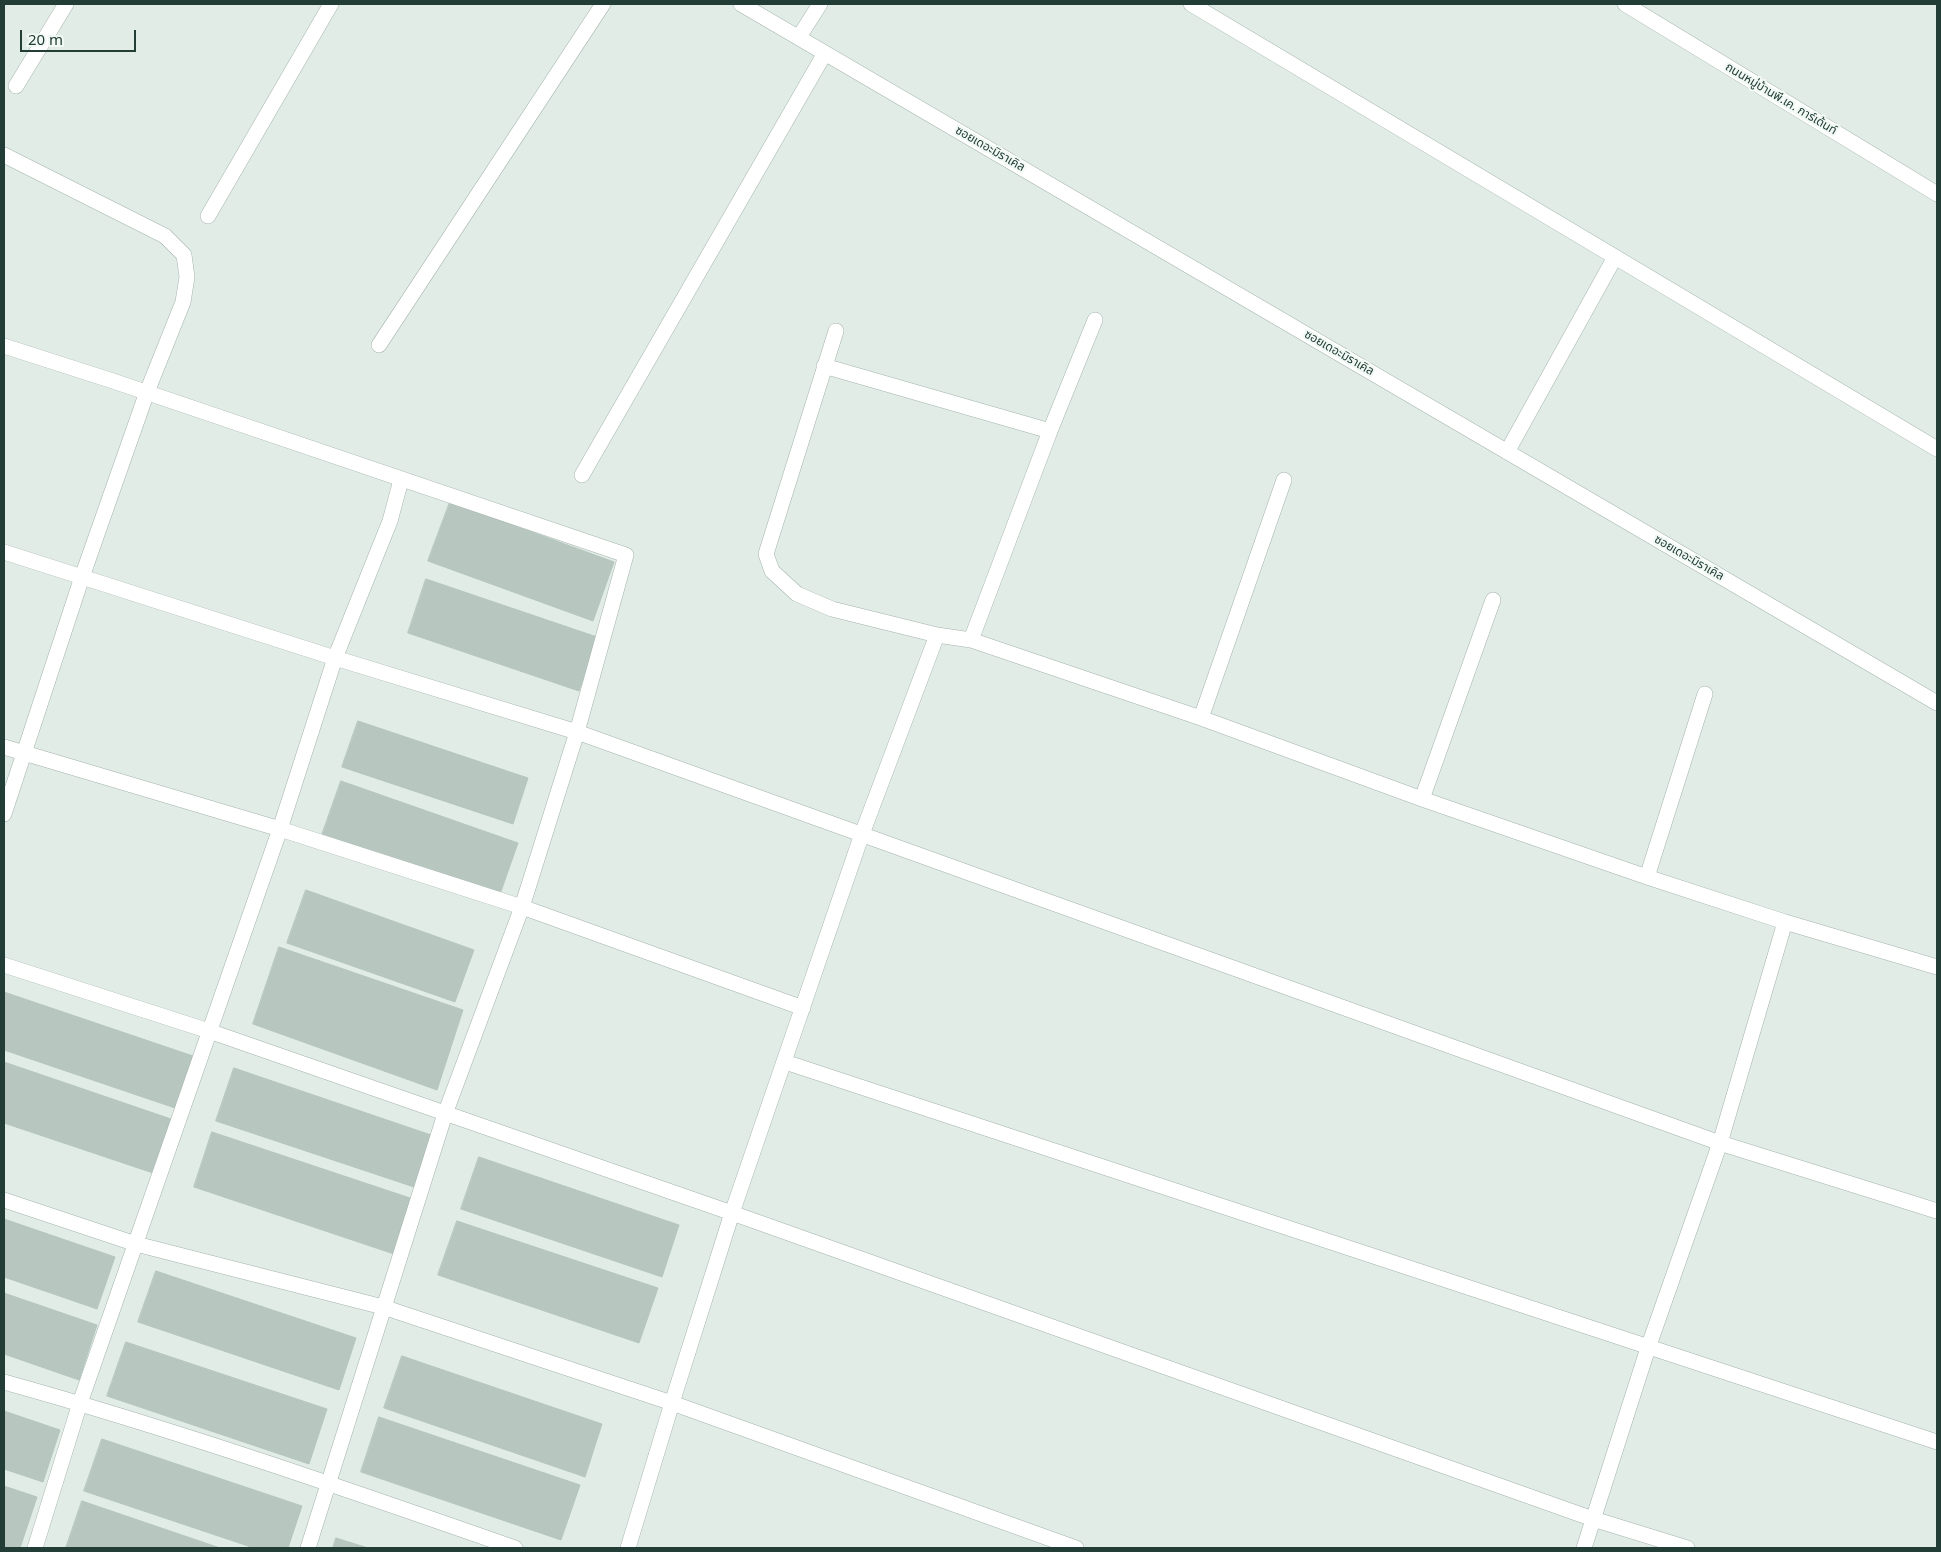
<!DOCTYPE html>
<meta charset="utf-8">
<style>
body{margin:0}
#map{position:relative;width:1941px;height:1552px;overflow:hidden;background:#e2ece7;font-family:"Noto Sans",sans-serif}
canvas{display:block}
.frame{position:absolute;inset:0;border:5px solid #213d36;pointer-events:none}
.scale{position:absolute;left:20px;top:30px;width:116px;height:22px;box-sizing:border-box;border:2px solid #213d36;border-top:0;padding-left:6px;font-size:15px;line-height:18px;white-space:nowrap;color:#213d36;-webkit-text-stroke:4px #f2f9f5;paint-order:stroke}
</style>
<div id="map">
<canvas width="1941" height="1552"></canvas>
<div class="frame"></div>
<div class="scale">20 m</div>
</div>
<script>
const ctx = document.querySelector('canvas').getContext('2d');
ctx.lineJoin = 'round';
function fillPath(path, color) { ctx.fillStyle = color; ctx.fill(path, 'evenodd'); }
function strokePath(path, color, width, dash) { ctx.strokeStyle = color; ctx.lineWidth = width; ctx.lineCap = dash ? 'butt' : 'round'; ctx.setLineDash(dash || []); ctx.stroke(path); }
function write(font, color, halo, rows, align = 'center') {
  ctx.font = font + ' "Noto Sans","Noto Sans Thai",sans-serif'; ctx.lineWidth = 4.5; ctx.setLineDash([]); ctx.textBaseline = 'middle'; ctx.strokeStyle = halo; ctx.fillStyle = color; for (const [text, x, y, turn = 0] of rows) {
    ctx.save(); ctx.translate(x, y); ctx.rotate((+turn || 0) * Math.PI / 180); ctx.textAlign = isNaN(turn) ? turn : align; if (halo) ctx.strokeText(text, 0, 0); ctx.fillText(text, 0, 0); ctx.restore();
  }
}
const building = new Path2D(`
 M 450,502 L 614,562 L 593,621 L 428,561 Z
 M 426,579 L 597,637 L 579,691 L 408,633 Z
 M 358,721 L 528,778 L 513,824 L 342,767 Z
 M 341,781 L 518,843 L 499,897 L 322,835 Z
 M 306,890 L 474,950 L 455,1002 L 287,943 Z
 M 279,947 L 463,1010 L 437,1090 L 253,1024 Z
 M 4,992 L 193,1056 L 175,1108 L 4,1050 Z
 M 4,1062 L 171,1119 L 153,1173 L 4,1123 Z
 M 234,1068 L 434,1136 L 417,1188 L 216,1121 Z
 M 212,1132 L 413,1199 L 394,1254 L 194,1187 Z
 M 479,1157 L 679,1225 L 662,1277 L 461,1209 Z
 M 4,1219 L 115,1257 L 97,1309 L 4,1277 Z
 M 457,1221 L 658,1288 L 639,1343 L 438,1275 Z
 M 156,1271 L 356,1338 L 339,1390 L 138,1322 Z
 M 4,1293 L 97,1325 L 79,1380 L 4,1354 Z
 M 126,1342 L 327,1409 L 309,1464 L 107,1396 Z
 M 402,1356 L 602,1424 L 585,1477 L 384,1408 Z
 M 4,1411 L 60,1430 L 43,1482 L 4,1469 Z
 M 379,1417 L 580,1485 L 561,1540 L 361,1472 Z
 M 102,1439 L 302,1506 L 288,1548 L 254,1548 L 84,1491 Z
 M 4,1486 L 37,1497 L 20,1548 L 4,1547 Z
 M 82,1501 L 220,1548 L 66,1548 Z
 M 336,1538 L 368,1548 L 333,1548 Z`);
fillPath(building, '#b7c7c0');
strokePath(building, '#b4c6be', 1);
const minor = new Path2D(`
 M 741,4 L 1937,703
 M 1191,4 L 1937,449
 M 1625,4 L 1937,194
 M 799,37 L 820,4
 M 16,86 L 66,4
 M 4,155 L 165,236 L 184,255 L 187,277 L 183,302 L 147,392 L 82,577 L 4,814
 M 208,216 L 331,4
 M 836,331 L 766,554 L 772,571 L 797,594 L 832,609 L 937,635 L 971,640 L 1201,718 L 1422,799 L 1647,877 L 1785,922 L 1937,967
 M 379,345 L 603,4
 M 4,346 L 113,381 L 626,555 L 577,732 L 522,907 L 445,1114 L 308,1548
 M 824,366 L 1050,431
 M 1507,452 L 1615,257
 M 582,475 L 825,53
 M 4,552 L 335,658 L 577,732 L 1720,1143 L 1937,1211
 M 971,640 L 1050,431 L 1095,320
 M 1201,718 L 1284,480
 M 4,747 L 280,829 L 522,907 L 803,1008
 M 1422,799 L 1493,600
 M 1647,877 L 1705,694
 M 4,965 L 209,1031 L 732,1213 L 1593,1519 L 1687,1548
 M 785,1062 L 1937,1442
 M 4,1200 L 136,1244 L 383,1307 L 672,1403 L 1076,1548
 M 4,1382 C 177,1430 346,1489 515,1548
 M 35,1548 L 80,1403 L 280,829 L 335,658 L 390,521 L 401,480
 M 628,1548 L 672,1403 L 732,1213 L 862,834 L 937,635
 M 1584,1548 L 1648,1348 L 1720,1143 L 1785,922`);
strokePath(minor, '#a4b4ae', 16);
strokePath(minor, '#fff', 15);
write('12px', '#213d36', '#f2f9f5', [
 ["ถนนหมู่บ้านพี.เค. การ์เด้นท์",1781,99,31],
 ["ซอยเดอะมิราเคิล",990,149,30],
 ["ซอยเดอะมิราเคิล",1339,353,30],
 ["ซอยเดอะมิราเคิล",1689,558,30]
]);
</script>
